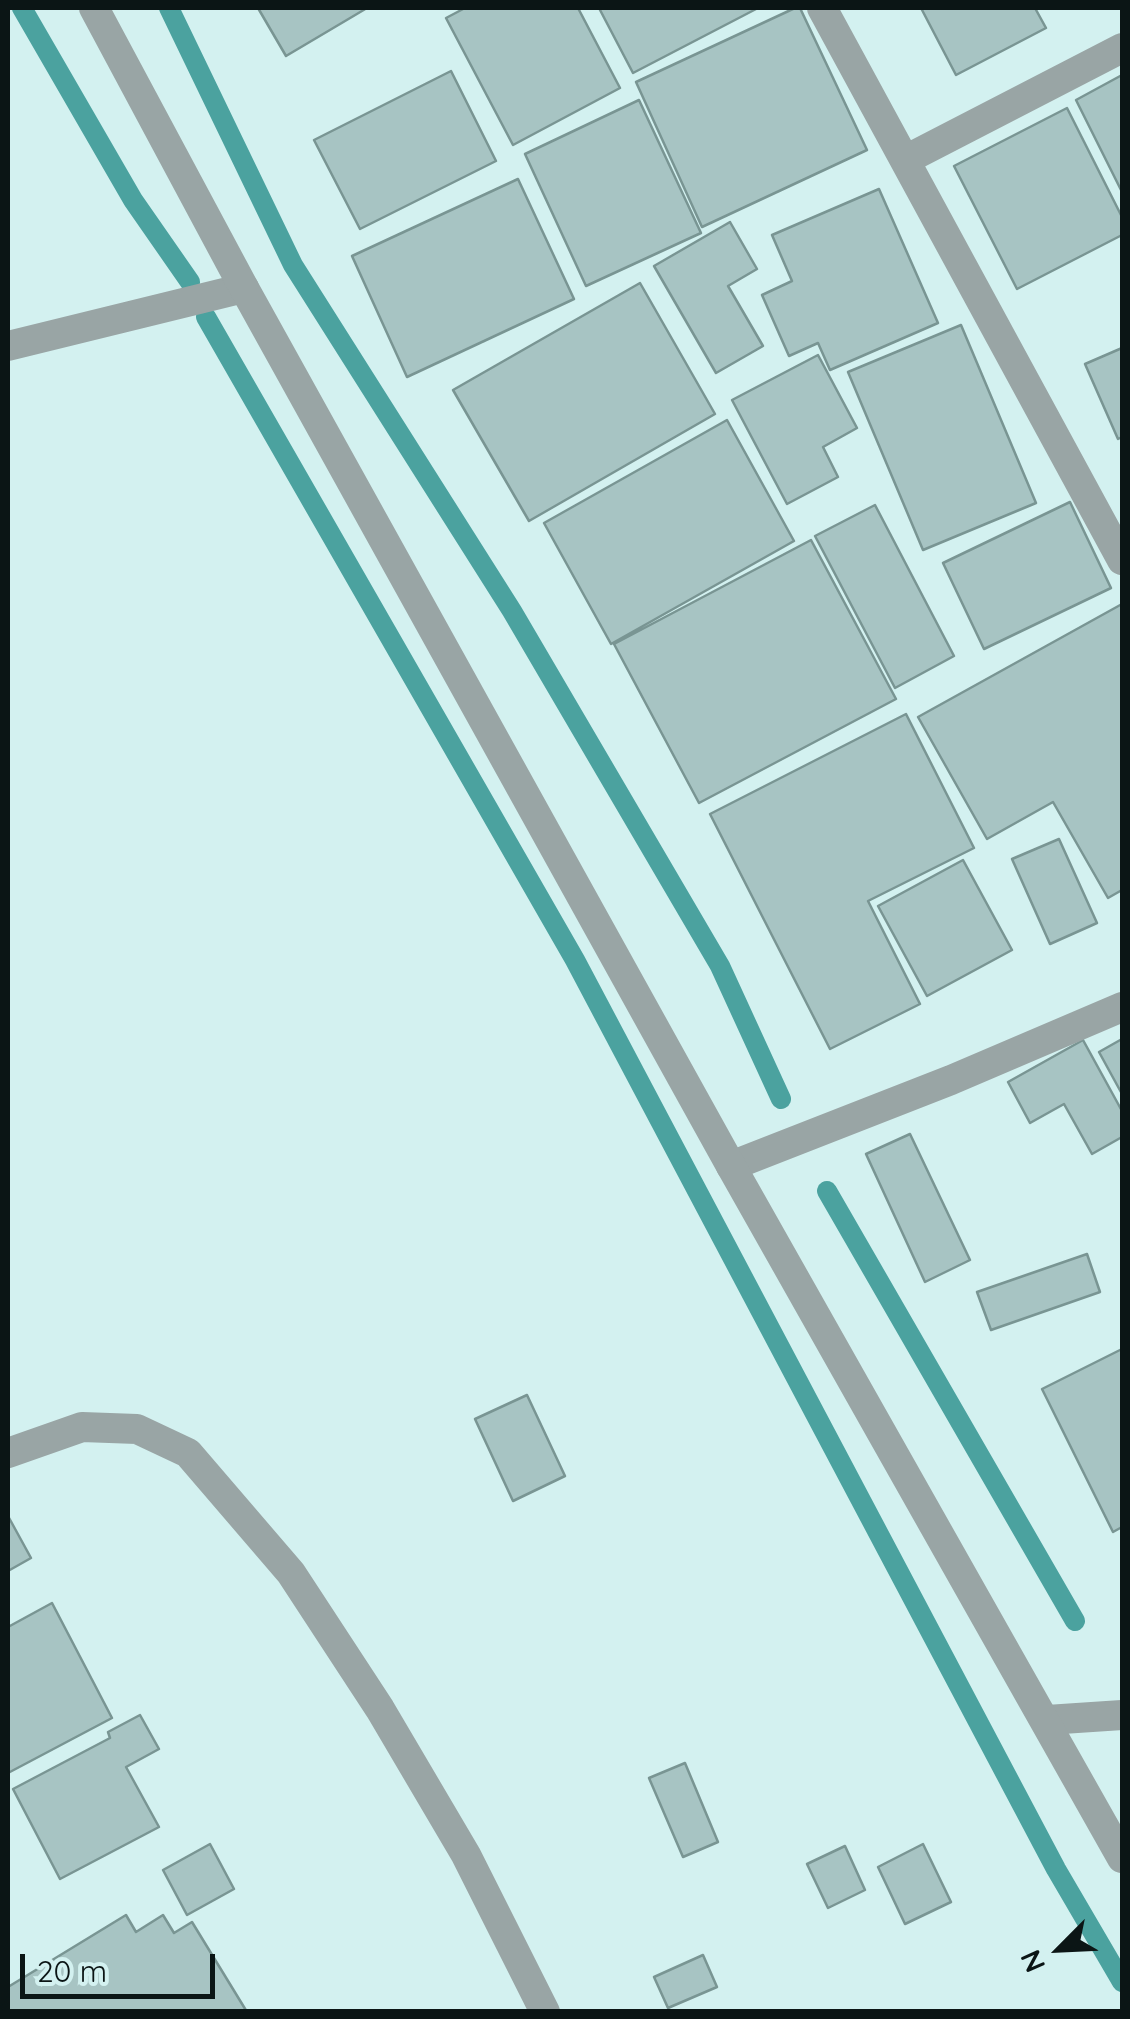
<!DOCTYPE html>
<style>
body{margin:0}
#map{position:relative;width:1130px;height:2019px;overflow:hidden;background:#d3f1f0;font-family:Quicksand,sans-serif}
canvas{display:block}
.frame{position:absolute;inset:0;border:10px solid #0b1515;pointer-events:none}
.north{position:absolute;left:1010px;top:1899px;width:100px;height:100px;-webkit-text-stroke:8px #d3f1f0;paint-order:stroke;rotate:246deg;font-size:28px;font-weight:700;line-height:40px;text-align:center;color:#0b1515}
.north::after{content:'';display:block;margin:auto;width:35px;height:45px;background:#0b1515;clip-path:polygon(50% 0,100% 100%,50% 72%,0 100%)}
.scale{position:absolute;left:20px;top:1954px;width:195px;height:45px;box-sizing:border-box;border:5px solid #0b1515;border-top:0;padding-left:12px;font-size:30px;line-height:35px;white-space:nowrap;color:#0b1515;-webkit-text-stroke:8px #d3f1f0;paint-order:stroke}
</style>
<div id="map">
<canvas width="1130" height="2019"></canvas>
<div class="frame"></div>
<div class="north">N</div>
<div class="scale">20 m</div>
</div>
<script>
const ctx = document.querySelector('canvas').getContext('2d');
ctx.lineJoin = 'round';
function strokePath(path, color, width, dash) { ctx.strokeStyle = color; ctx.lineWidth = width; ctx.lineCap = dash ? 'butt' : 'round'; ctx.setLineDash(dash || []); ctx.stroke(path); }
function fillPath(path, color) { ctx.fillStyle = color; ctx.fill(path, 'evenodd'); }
strokePath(new Path2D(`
 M 22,8 L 133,200 L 190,282
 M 169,8 L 293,265 L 512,611 L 720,966 L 781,1099
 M 206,317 L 575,960 L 1056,1869 L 1122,1982
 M 827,1191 L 1075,1621`), '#4ba29f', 20);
const building = new Path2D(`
 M 258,8 L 367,8 L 286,56 Z
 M 465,8 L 578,8 L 620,88 L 513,145 L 446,18 Z
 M 599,8 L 758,8 L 633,73 Z
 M 795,8 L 800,8 L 867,150 L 702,227 L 636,82 Z
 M 921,8 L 1035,8 L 1046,28 L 956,75 Z
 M 451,71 L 496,161 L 360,229 L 314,140 Z
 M 1122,75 L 1122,192 L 1076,100 Z
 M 639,100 L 701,233 L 586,286 L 525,154 Z
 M 1067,108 L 1122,217 L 1122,235 L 1017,289 L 954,166 Z
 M 518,179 L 574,299 L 407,377 L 352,256 Z
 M 879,189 L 938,323 L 830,370 L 818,343 L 789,356 L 762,295 L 792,281 L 772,235 Z
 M 730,222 L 757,269 L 728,286 L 763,346 L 716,373 L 654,266 Z
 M 640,283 L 715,414 L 529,521 L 453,390 Z
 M 961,325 L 1036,503 L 923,550 L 848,372 Z
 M 1122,348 L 1122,437 L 1118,439 L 1085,364 Z
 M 818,355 L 857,428 L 823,447 L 838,477 L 787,504 L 732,400 Z
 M 727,420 L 794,541 L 611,644 L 544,523 Z
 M 1070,502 L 1111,588 L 984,649 L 943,563 Z
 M 875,505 L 954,656 L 895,688 L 815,536 Z
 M 811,540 L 896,699 L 699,803 L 614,644 Z
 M 1122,604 L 1122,890 L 1108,898 L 1053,802 L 987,839 L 918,717 Z
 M 906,714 L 974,848 L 868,901 L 920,1004 L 830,1049 L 710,814 Z
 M 1059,839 L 1097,923 L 1050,944 L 1012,859 Z
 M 963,860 L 1012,950 L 927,996 L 878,906 Z
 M 1122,1039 L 1122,1094 L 1099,1052 Z
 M 1083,1040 L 1122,1111 L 1122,1137 L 1092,1154 L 1064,1104 L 1030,1123 L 1008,1082 Z
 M 910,1134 L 970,1260 L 925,1282 L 866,1154 Z
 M 1087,1254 L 1100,1292 L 991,1330 L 977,1292 Z
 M 1122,1349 L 1122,1527 L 1113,1532 L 1042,1389 Z
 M 527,1395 L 565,1476 L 513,1501 L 475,1419 Z
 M 8,1516 L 31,1558 L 8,1571 Z
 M 52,1603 L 112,1718 L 8,1773 L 8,1627 Z
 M 140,1715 L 159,1749 L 126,1767 L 159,1827 L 60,1879 L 13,1789 L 110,1738 L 108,1732 Z
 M 685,1763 L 718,1842 L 683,1857 L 649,1778 Z
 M 210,1844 L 234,1889 L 187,1915 L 163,1870 Z
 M 923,1844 L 951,1902 L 905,1924 L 878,1867 Z
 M 845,1846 L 865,1890 L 828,1908 L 807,1864 Z
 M 126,1915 L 136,1932 L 163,1915 L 174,1933 L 192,1922 L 247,2012 L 8,2012 L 8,1987 Z
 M 703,1955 L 717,1987 L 668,2008 L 654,1977 Z`);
fillPath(building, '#a7c4c3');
strokePath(building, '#799593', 2.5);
strokePath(new Path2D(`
 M 822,8 L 1122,560
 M 907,159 L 1122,48
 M 8,346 L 244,288
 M 731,1166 L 951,1080 L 1122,1007
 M 8,1453 L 82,1427 L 137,1429 L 188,1453 L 291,1573 L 380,1709 L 466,1855 L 545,2012
 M 1047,1720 L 1122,1715`), '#99a5a5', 30);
strokePath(new Path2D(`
 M 94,8 L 244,288 L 731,1166 L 1122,1858`), '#99a5a5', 30);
</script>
